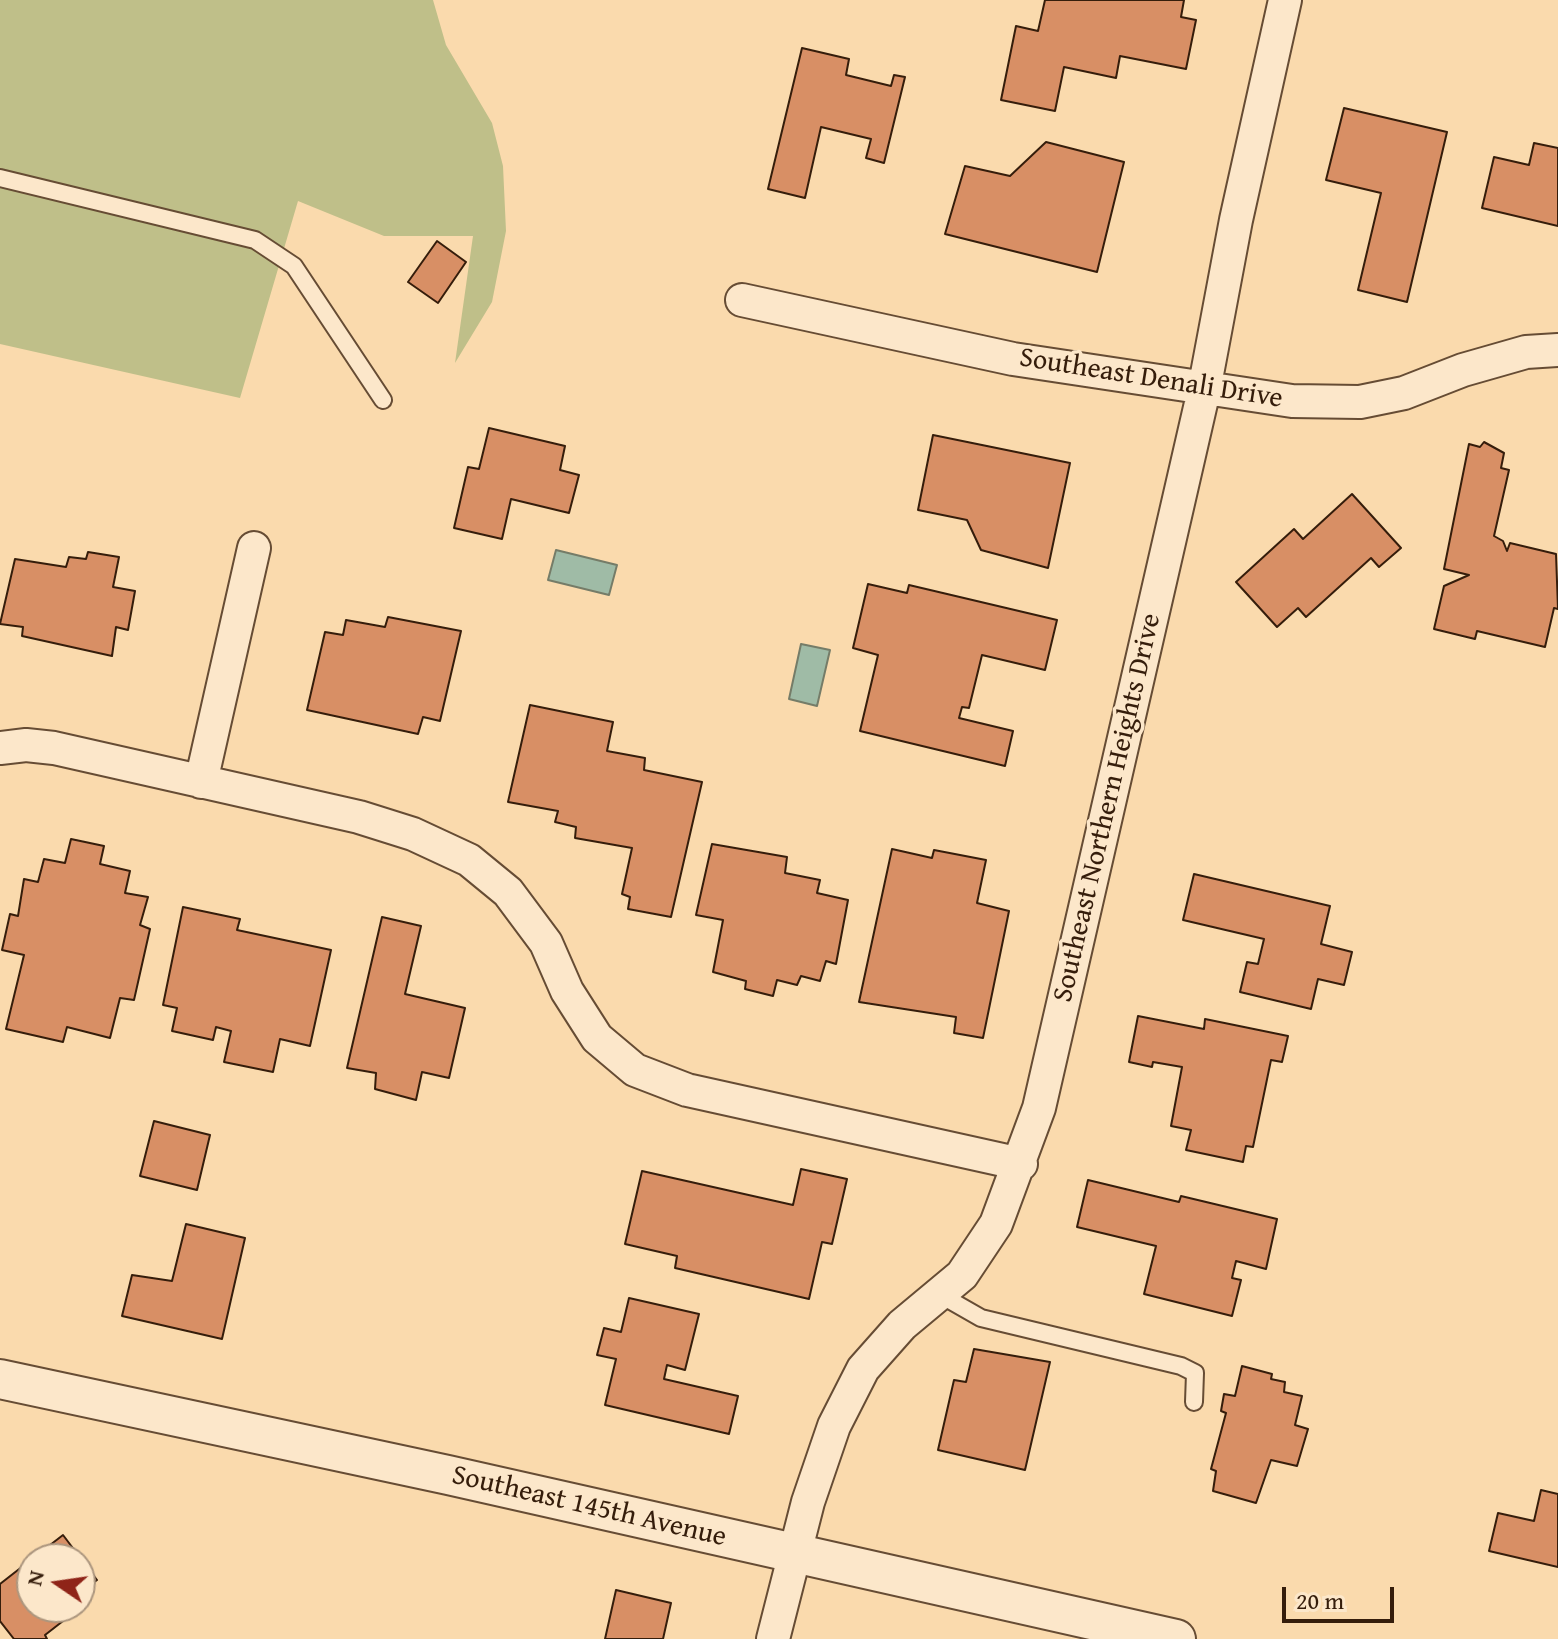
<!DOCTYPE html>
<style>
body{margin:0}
#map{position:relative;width:1558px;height:1639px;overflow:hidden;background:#fadaad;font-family:"Gentium Book Plus",serif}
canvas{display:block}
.north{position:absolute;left:16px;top:1543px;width:80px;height:80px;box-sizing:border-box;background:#fce7ca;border:2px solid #ac967e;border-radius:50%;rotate:283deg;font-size:22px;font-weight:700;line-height:32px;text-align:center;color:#351d0b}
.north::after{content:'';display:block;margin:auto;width:28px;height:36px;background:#8f2418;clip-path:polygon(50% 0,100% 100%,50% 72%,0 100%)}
.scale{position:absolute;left:1282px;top:1587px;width:112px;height:36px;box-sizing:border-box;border:4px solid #351d0b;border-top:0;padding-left:10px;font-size:24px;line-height:28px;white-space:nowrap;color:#351d0b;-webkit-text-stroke:6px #fce7ca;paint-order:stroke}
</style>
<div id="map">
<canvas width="1558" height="1639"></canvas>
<div class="north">N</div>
<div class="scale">20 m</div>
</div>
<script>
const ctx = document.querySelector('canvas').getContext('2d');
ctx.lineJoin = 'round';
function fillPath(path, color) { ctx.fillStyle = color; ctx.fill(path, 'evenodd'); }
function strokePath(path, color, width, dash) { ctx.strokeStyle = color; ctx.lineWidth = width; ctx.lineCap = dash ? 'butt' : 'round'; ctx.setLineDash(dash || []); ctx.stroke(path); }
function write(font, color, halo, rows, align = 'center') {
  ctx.font = font + ' "Gentium Book Plus",serif'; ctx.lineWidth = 7; ctx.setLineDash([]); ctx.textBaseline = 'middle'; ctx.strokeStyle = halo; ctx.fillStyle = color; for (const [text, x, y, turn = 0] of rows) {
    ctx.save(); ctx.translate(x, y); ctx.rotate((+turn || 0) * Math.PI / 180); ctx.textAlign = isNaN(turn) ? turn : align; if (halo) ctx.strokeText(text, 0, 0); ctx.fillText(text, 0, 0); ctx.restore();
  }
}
fillPath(new Path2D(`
 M 0,0 L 433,0 L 446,45 L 492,123 L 503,166 L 506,231 L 492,302 L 455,363 L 473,236 L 384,236 L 298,201 L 240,398 L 0,344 Z`), '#bfbf89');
const water = new Path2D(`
 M 556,550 L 617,565 L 609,595 L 548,580 Z
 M 801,644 L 830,650 L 817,706 L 789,699 Z`);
fillPath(water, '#9fbba6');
strokePath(water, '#757c68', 2);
const building = new Path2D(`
 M 1045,0 L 1184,0 L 1181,17 L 1196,20 L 1186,69 L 1120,56 L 1116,78 L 1064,67 L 1055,111 L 1001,100 L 1016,26 L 1038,31 Z
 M 802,48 L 849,59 L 846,75 L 891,86 L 894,75 L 905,77 L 884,163 L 866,158 L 871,139 L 821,127 L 805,198 L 768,189 Z
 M 1344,108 L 1447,132 L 1407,302 L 1358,290 L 1381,193 L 1326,180 Z
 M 1046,142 L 1124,162 L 1097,272 L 945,234 L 965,166 L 1010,176 Z
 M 1534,143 L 1558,148 L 1558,226 L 1482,208 L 1494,157 L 1529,165 Z
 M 437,241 L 466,262 L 438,303 L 408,282 Z
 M 489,428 L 565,446 L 560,470 L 579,475 L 569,513 L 511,499 L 502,539 L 454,528 L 468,467 L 479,469 Z
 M 933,435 L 1070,463 L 1048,568 L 981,550 L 967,520 L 918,510 Z
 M 1484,442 L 1504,453 L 1501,468 L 1509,470 L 1494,536 L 1503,541 L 1507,551 L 1510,543 L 1556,554 L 1558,609 L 1554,608 L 1545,647 L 1477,631 L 1475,639 L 1434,629 L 1444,586 L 1469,575 L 1444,569 L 1469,444 L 1480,447 Z
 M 1352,494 L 1401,548 L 1379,567 L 1371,558 L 1306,617 L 1298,608 L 1277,627 L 1236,582 L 1294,529 L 1303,539 Z
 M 88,552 L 119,557 L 113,587 L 135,591 L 128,630 L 116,627 L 112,656 L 22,636 L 23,627 L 0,624 L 15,559 L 66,567 L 69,557 L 86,559 Z
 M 868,584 L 907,593 L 909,585 L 1057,620 L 1045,670 L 982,655 L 969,708 L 962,707 L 959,718 L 1013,731 L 1005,766 L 860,731 L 878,655 L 853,648 Z
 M 388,617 L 461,631 L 440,721 L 423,717 L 418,734 L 307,710 L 325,632 L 343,635 L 346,620 L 385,627 Z
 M 530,705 L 613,722 L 607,751 L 645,758 L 644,770 L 702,782 L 671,917 L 628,909 L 630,897 L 622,894 L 632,848 L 575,838 L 576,827 L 555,822 L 558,811 L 508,802 Z
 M 71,839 L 104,846 L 100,864 L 130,871 L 125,893 L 148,897 L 140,925 L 150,929 L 134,1000 L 120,998 L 110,1038 L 67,1027 L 63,1042 L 6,1029 L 24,955 L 2,950 L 10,914 L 18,916 L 24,879 L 38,882 L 44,859 L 65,863 Z
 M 712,844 L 787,857 L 785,873 L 820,880 L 817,893 L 848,900 L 836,964 L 826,961 L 820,981 L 801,976 L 797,985 L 777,980 L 773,996 L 745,989 L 746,981 L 713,972 L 723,920 L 696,915 Z
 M 892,849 L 932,858 L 934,850 L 986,860 L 977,903 L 1009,911 L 983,1038 L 954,1033 L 956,1017 L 859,1002 Z
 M 1194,874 L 1330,906 L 1321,944 L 1352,952 L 1344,985 L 1318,979 L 1311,1009 L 1240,992 L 1247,962 L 1258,964 L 1264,939 L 1183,920 Z
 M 183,907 L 240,919 L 237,930 L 331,950 L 310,1046 L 280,1039 L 273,1072 L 224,1062 L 231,1031 L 216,1027 L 213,1040 L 172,1031 L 177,1008 L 163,1005 Z
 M 382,917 L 421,926 L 405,994 L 465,1008 L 449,1078 L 422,1072 L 416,1100 L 375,1089 L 376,1073 L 347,1068 Z
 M 1138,1016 L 1204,1029 L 1205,1019 L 1288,1036 L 1282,1062 L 1271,1060 L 1253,1147 L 1246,1146 L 1243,1162 L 1186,1150 L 1191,1130 L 1171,1126 L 1182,1067 L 1153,1062 L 1152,1067 L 1129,1062 Z
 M 154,1121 L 210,1135 L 197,1190 L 140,1176 Z
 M 801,1169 L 847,1179 L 832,1244 L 822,1242 L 809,1299 L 675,1268 L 677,1256 L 625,1244 L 642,1171 L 793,1205 Z
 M 1088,1180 L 1179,1202 L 1181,1196 L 1277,1219 L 1266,1269 L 1236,1261 L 1232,1278 L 1241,1280 L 1232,1316 L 1144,1294 L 1156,1246 L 1077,1227 Z
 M 186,1224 L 245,1238 L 222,1339 L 122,1316 L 132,1275 L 172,1281 Z
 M 629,1298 L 699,1314 L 685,1370 L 667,1365 L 664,1379 L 738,1396 L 729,1434 L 605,1405 L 616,1359 L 597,1355 L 604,1328 L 621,1332 Z
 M 974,1349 L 1050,1362 L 1025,1470 L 938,1450 L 954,1380 L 966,1382 Z
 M 1242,1366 L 1272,1374 L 1271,1379 L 1285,1382 L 1284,1392 L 1302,1396 L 1295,1425 L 1308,1429 L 1297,1466 L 1271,1460 L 1256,1503 L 1213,1491 L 1216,1471 L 1211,1469 L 1226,1413 L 1221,1411 L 1224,1394 L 1235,1396 Z
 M 1541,1490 L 1558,1494 L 1558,1567 L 1489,1551 L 1498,1513 L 1534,1521 Z
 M 63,1535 L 97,1580 L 80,1593 L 80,1559 L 32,1559 Z
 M 32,1559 L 32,1607 L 81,1607 L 45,1635 L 47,1639 L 14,1639 L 0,1621 L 0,1584 Z
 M 616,1590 L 671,1603 L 663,1639 L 605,1639 Z`);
fillPath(building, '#d88f65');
strokePath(building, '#351d0b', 2);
const service = new Path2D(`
 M 0,178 L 255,240 L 294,266 L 383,400
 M 939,1294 L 981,1318 L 1181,1366 L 1195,1373 L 1194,1402`);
const minor = new Path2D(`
 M 742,300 L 1013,359 L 1292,401 L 1360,402 L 1404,393 L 1463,370 L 1526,352 L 1558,350
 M 0,748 L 26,745 L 54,748 L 359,817 L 413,834 L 469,860 L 508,892 L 546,943 L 567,991 L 597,1038 L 635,1070 L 687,1090 L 1021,1164
 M 201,782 L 254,548
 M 773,1639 L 808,1502 L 834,1426 L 863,1369 L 902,1325 L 962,1275 L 996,1224 L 1039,1108 L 1204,390 L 1236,220 L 1285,0`);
const tertiary = new Path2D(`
 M 0,1379 L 448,1475 L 1176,1639`);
strokePath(service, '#664c34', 20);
strokePath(minor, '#664c34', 36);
strokePath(tertiary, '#664c34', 42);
strokePath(service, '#fce7ca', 16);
strokePath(minor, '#fce7ca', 32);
strokePath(tertiary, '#fce7ca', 38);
write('28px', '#351d0b', '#fce7ca', [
 ["Southeast Denali Drive",1151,379,9],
 ["Southeast Northern Heights Drive",1108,808,-77],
 ["Southeast 145th Avenue",589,1507,13]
]);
</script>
